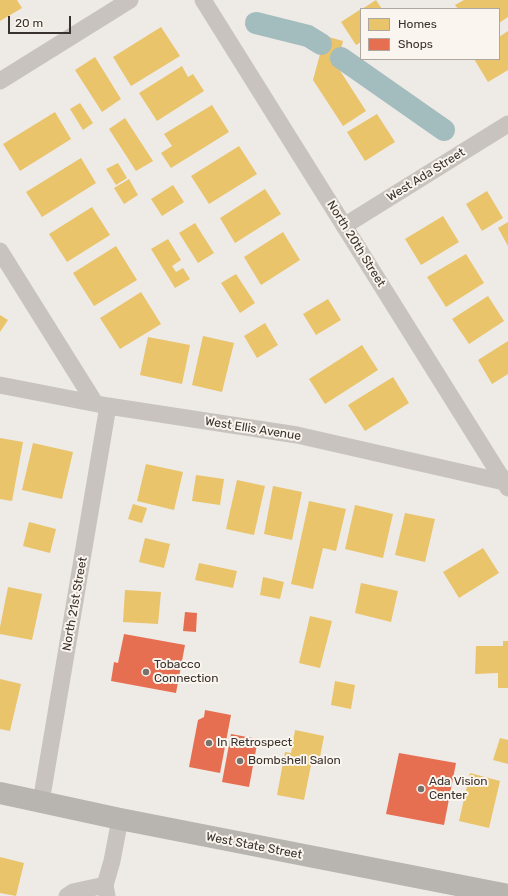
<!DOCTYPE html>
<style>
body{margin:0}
#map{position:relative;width:508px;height:896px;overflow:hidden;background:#eeeae6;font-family:Rubik,sans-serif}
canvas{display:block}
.legend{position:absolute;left:360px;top:8px;width:140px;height:52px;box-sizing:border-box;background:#faf5ee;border:1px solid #ada7a0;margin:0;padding:5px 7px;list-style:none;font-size:12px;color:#39312c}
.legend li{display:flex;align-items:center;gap:8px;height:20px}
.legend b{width:20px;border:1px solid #ada7a0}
.scale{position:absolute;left:8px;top:16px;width:63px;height:18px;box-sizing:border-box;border:2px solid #39312c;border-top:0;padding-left:5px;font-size:12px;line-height:14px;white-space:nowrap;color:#39312c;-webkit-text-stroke:3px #faf5ee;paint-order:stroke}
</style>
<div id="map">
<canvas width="508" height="896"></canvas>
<ul class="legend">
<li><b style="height:11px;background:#e9c46a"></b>Homes</li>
<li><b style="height:11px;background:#e76f51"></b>Shops</li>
</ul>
<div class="scale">20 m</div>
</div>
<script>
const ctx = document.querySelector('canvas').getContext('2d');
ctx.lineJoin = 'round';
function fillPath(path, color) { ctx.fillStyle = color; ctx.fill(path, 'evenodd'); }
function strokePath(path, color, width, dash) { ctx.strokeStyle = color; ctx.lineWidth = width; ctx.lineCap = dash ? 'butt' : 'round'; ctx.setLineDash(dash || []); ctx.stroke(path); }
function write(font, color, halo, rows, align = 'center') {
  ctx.font = font + ' Rubik,sans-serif'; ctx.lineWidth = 4; ctx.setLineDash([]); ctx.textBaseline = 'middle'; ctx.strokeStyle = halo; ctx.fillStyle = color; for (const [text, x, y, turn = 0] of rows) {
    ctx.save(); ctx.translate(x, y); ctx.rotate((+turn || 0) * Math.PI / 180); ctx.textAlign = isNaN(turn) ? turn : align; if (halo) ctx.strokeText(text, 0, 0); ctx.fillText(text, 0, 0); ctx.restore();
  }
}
fillPath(new Path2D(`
 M 0,0 L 17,0 L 22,8 L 0,21 Z
 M 376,0 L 382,9 L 362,9 Z
 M 464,0 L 508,0 L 508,17 L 499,23 L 499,9 L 458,9 L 455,5 Z
 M 361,9 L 361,42 L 356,45 L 341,22 Z
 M 161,27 L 180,56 L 131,86 L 113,57 Z
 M 508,31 L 508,70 L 488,82 L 474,59 L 499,59 L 499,37 Z
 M 325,36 L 343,41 L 337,66 L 366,111 L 343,126 L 313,80 Z
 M 95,57 L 121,99 L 102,112 L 75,70 Z
 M 182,66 L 188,77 L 193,74 L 204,91 L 157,121 L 139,93 Z
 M 80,103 L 93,123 L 83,130 L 70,109 Z
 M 212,105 L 229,132 L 171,168 L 161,153 L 172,146 L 164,134 Z
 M 55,112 L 71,139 L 20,171 L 3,144 Z
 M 377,114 L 395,142 L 365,161 L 347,132 Z
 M 125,118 L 153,161 L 136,171 L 109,129 Z
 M 239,146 L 257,174 L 209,204 L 191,176 Z
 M 81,158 L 96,183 L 42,217 L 26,192 Z
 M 118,163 L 127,178 L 116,185 L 106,169 Z
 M 129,179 L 138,195 L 124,204 L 114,188 Z
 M 173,185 L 184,202 L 162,216 L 151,199 Z
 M 265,189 L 281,214 L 235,243 L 220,218 Z
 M 487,191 L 503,218 L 482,231 L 466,204 Z
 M 92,207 L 110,235 L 67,262 L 49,234 Z
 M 443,216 L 459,242 L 421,265 L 405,239 Z
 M 508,222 L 508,246 L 498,228 Z
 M 195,223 L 214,253 L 198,263 L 179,233 Z
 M 283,232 L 300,260 L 261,285 L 244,257 Z
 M 168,239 L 181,260 L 172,266 L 176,272 L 183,268 L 190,279 L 175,288 L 151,249 Z
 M 116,246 L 137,280 L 94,306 L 73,273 Z
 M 466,254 L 484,283 L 446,307 L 427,277 Z
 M 236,274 L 255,303 L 240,313 L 221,283 Z
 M 141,292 L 161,324 L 120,349 L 100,318 Z
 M 488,296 L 504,321 L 469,344 L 452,319 Z
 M 328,299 L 341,320 L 316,335 L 303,314 Z
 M 0,315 L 8,320 L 0,332 Z
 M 265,323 L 278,345 L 257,358 L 244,336 Z
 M 203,336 L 234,343 L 222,392 L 192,385 Z
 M 148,337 L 190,345 L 182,384 L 140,375 Z
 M 508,341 L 508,374 L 492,384 L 478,360 Z
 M 362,345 L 378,370 L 325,404 L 309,379 Z
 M 393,377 L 409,403 L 365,431 L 348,405 Z
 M 0,438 L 23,442 L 12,501 L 0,499 Z
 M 33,443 L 73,452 L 62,499 L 22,490 Z
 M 146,464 L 183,472 L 174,510 L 137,501 Z
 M 196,475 L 224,479 L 220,505 L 192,501 Z
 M 237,480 L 265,486 L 254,535 L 226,529 Z
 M 273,486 L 302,492 L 292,540 L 264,534 Z
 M 309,501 L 346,509 L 336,551 L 323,548 L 313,589 L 291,584 Z
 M 133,504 L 147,508 L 142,523 L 128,519 Z
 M 355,505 L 393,514 L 383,558 L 345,549 Z
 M 405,513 L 435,519 L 425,562 L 395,555 Z
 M 29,522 L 56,529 L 50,553 L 23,546 Z
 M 145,538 L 170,544 L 164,568 L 139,562 Z
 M 483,548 L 499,573 L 459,598 L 443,572 Z
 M 199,563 L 237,571 L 233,588 L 195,580 Z
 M 263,577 L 284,582 L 280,599 L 260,595 Z
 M 361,583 L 398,591 L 391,622 L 355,613 Z
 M 8,587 L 42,594 L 32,640 L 0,634 L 0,627 Z
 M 125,590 L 161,592 L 158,624 L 123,622 Z
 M 310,616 L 332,621 L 320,668 L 299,663 Z
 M 503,641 L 508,641 L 508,688 L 498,688 L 498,673 L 475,674 L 476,646 L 503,646 Z
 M 0,679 L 21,684 L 10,731 L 0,729 Z
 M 335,681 L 355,685 L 351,709 L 331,705 Z
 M 295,730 L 324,736 L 319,762 L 312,760 L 304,800 L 277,795 L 285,752 L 291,753 Z
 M 500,738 L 508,740 L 508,764 L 493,760 Z
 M 470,773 L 500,781 L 489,828 L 459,821 Z
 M 0,857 L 24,863 L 16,896 L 0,893 Z`), '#e9c46a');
fillPath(new Path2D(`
 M 185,612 L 197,613 L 196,632 L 183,631 Z
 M 124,634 L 185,645 L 176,693 L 111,681 L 114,662 L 118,663 Z
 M 205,710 L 231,715 L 220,773 L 189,767 L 198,720 L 204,717 Z
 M 231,734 L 258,739 L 249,787 L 222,782 Z
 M 399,753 L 456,763 L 444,825 L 386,814 Z`), '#e76f51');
strokePath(new Path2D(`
 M 256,23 L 308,36 L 321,44
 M 341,58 L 444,130`), '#a3bcbe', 22);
strokePath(new Path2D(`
 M 203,0 L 508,488
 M 0,81 L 130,0
 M 344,226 L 508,124
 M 0,251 L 95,403
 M 0,385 L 108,406 L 297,435 L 504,482 L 508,479
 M 41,802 L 108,406
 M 67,896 L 73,892 L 105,885
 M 107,896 L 105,885 L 112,861 L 120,819`), '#c8c3be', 17);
strokePath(new Path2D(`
 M 0,793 L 120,819 L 508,895`), '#b8b4af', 22);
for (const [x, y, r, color] of [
 [146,672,4,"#78726d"],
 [209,743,4,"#78726d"],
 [240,761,4,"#78726d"],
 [421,789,4,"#78726d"]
]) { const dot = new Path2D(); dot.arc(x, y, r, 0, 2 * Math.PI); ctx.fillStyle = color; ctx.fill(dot); strokePath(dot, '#faf5ee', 1.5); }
write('12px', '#39312c', '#faf5ee', [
 ["West Ada Street",426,175,-32],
 ["North 20th Street",356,244,58],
 ["West Ellis Avenue",253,429,9],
 ["North 21st Street",75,604,-80],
 ["West State Street",254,846,11]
]);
write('12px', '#39312c', '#faf5ee', [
 ["Tobacco",154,665],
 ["Connection",154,679],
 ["In Retrospect",217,743],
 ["Bombshell Salon",248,761],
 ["Ada Vision",429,782],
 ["Center",429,796]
], 'left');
</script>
